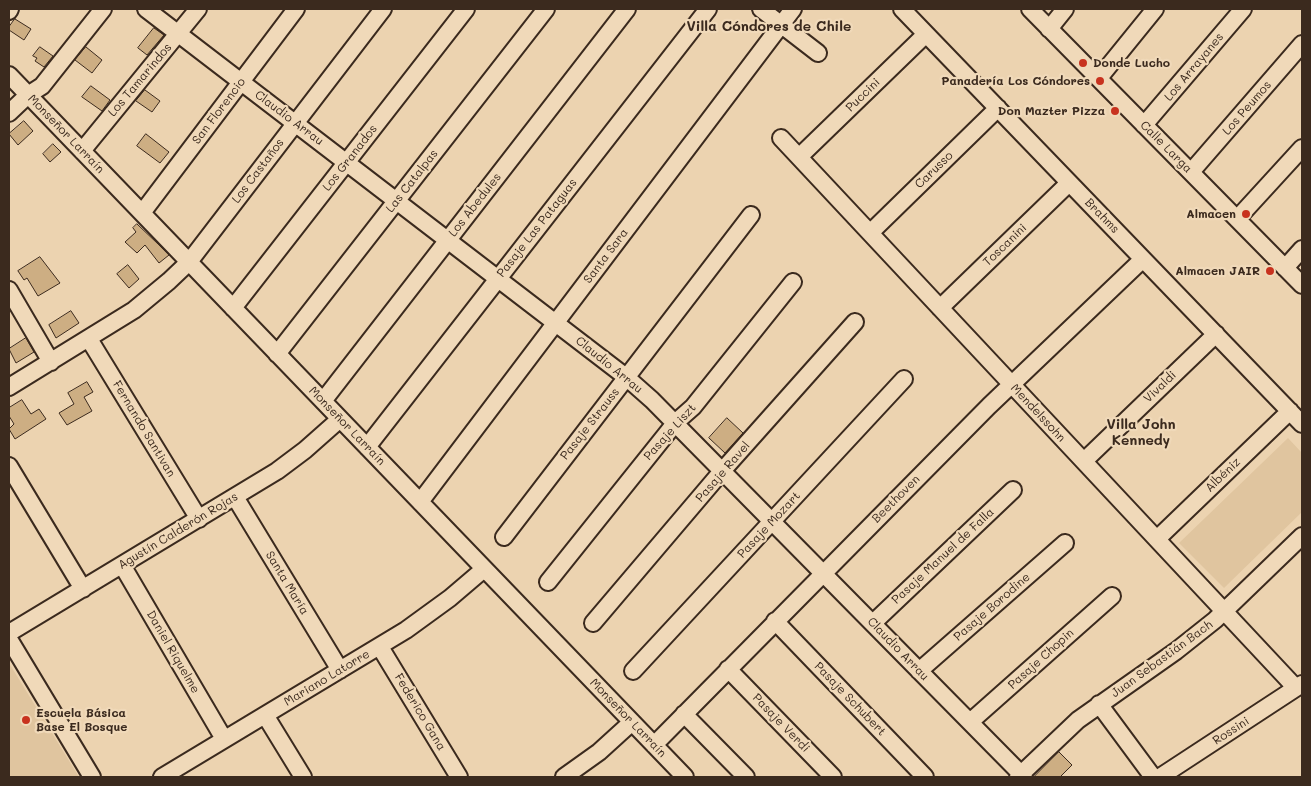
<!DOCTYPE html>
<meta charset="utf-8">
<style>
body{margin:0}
#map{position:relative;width:1311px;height:786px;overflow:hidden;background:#ecd3b0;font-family:Mali,sans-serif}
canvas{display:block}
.frame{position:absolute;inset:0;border:10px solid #3b2a1e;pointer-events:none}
</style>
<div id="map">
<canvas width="1311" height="786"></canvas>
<div class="frame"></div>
</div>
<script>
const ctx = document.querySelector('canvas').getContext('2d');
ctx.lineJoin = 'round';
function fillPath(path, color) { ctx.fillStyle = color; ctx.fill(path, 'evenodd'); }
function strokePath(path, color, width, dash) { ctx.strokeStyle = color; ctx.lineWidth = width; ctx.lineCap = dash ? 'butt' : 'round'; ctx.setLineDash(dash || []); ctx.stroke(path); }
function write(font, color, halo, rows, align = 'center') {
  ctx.font = font + ' Mali,sans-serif'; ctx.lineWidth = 4.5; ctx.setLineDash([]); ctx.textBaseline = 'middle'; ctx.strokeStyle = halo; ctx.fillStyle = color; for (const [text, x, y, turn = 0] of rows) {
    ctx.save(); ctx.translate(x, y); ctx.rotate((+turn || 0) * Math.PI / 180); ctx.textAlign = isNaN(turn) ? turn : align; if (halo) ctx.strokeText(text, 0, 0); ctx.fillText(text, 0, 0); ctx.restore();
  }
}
fillPath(new Path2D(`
 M 1288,438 L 1302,453 L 1302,512 L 1224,588 L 1179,543 Z
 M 9,663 L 79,777 L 9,777 Z`), '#e0c59f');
const building = new Path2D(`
 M 15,19 L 31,29 L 24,40 L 9,30 L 9,27 Z
 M 154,28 L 164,35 L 147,55 L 138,48 Z
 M 40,47 L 53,56 L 44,67 L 35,61 L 37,58 L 33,56 Z
 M 86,47 L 102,60 L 92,73 L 75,60 Z
 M 91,86 L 110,100 L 102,111 L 82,97 Z
 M 145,90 L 160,101 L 152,112 L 136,101 Z
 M 24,121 L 33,131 L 18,145 L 9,134 Z
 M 146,134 L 169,152 L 160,163 L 137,146 Z
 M 53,144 L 61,152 L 50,162 L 43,154 Z
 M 137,224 L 158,244 L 169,255 L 159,263 L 145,245 L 137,253 L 125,242 L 136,232 L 133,228 Z
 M 40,257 L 60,283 L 38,296 L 27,278 L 24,280 L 18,271 Z
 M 128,265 L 139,279 L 129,288 L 117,274 Z
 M 71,311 L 79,323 L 56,338 L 49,325 Z
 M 26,338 L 34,352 L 16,363 L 9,349 Z
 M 87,382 L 93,392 L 84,397 L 92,411 L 67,425 L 59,413 L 74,404 L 68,393 Z
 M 22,400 L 31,414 L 39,409 L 46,419 L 15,439 L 9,429 L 14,424 L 9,416 L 9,408 Z
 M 727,418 L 743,433 L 725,453 L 709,438 Z
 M 1059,752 L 1072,765 L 1060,777 L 1034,777 Z`);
fillPath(building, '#cdae83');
strokePath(building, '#3b2a1e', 1);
const minor = new Path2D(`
 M 146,9 L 626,377 L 652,400 L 1024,777
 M 761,9 L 818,53
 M 902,9 L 1302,424
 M 1030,9 L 1302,285
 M 9,11 L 10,9
 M 1049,29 L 1065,9
 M 9,75 L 685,777
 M 1099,78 L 1155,9
 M 9,113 L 28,95 L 42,86 L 103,9
 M 1144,125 L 1243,9
 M 781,138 L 1296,688
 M 82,151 L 198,9
 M 799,157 L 926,34
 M 1191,172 L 1302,44
 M 142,213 L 296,9
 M 1237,219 L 1302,148
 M 870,233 L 998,108
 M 1285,268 L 1302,249
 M 9,290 L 51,362
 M 233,308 L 466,9
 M 940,308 L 1069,183
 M 89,339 L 199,519
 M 277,354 L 546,9
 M 9,387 L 134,310 L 169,281 L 189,262 L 383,9
 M 323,401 L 627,9
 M 367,447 L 708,9
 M 1084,461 L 1216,334
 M 9,466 L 83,589
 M 235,497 L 340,670
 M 420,502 L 793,9
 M 504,537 L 751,215
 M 1157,539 L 1290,411
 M 122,565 L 224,739
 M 548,582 L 676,422 L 693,407 L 793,282
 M 775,621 L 925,777
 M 593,623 L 723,470 L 855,322
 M 873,623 L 1013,490
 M 9,633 L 277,471 L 305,450 L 340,419
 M 9,639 L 92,777
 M 380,647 L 459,777
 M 728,669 L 833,777
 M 633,671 L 904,379
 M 919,671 L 1065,543
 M 1099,704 L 1153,777
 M 684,714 L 746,777
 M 265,715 L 303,777
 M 970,722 L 1112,596
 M 654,745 L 989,406 L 1143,259
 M 162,777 L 406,630 L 450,598 L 484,569
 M 564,777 L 599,752 L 632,722
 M 1018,777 L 1078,720 L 1176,651 L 1215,620 L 1302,536
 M 1160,777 L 1302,684`);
strokePath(minor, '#3b2a1e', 20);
strokePath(minor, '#f0d9b9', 16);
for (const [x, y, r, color] of [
 [1083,63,5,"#c8321e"],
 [1100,81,5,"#c8321e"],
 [1115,111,5,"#c8321e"],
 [1246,214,5,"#c8321e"],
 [1270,271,5,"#c8321e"],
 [26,720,5,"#c8321e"]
]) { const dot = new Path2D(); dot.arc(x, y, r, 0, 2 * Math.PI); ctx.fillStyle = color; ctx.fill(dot); strokePath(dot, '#f0d9b9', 2); }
write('bold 12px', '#3b2a1e', '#f0d9b9', [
 ["Donde Lucho",1093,63,"left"],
 ["Panadería Los Cóndores",1090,81],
 ["Don Mazter Pizza",1105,111],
 ["Almacen",1236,214],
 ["Almacen JAIR",1260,271],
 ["Escuela Básica",36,713,"left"],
 ["Base El Bosque",36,727,"left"]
], 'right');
write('12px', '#3b2a1e', '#f0d9b9', [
 ["Los Arrayanes",1194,67,-50],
 ["Los Tamarindos",140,80,-50],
 ["Puccini",863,95,-44],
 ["Los Peumos",1247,108,-49],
 ["San Florencio",219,111,-53],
 ["Claudio Arrau",289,118,37],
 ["Monseñor Larraín",66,134,46],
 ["Calle Larga",1166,147,45],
 ["Los Granados",350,158,-52],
 ["Carusso",934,170,-44],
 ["Los Castaños",258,171,-53],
 ["Las Catalpas",412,181,-52],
 ["Los Abedules",475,205,-52],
 ["Brahms",1102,216,46],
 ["Pasaje Las Pataguas",537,228,-52],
 ["Toscanini",1005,245,-44],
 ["Santa Sara",606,256,-53],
 ["Claudio Arrau",609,365,39],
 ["Vivaldi",1160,387,-44],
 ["Mendelssohn",1038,413,47],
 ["Pasaje Strauss",590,424,-52],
 ["Monseñor Larraín",347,426,46],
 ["Fernando Santivan",144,429,59],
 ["Pasaje Liszt",670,432,-48],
 ["Pasaje Ravel",723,472,-49],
 ["Albéniz",1223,475,-44],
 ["Beethoven",896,499,-45],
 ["Pasaje Mozart",769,525,-47],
 ["Agustín Calderón Rojas",178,531,-31],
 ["Pasaje Manuel de Falla",943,556,-43],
 ["Santa María",287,583,59],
 ["Pasaje Borodine",992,607,-41],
 ["Claudio Arrau",898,649,46],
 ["Daniel Riquelme",173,652,60],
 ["Pasaje Chopin",1041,659,-42],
 ["Juan Sebastián Bach",1162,659,-36],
 ["Mariano Latorre",327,678,-31],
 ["Pasaje Schubert",850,699,46],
 ["Federico Gana",420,712,59],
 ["Monseñor Larraín",628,718,46],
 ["Pasaje Verdi",781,723,46],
 ["Rossini",1231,731,-33]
]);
write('bold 14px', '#3b2a1e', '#f0d9b9', [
 ["Villa Cóndores de Chile",769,27],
 ["Villa John",1141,425],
 ["Kennedy",1141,441]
]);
</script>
